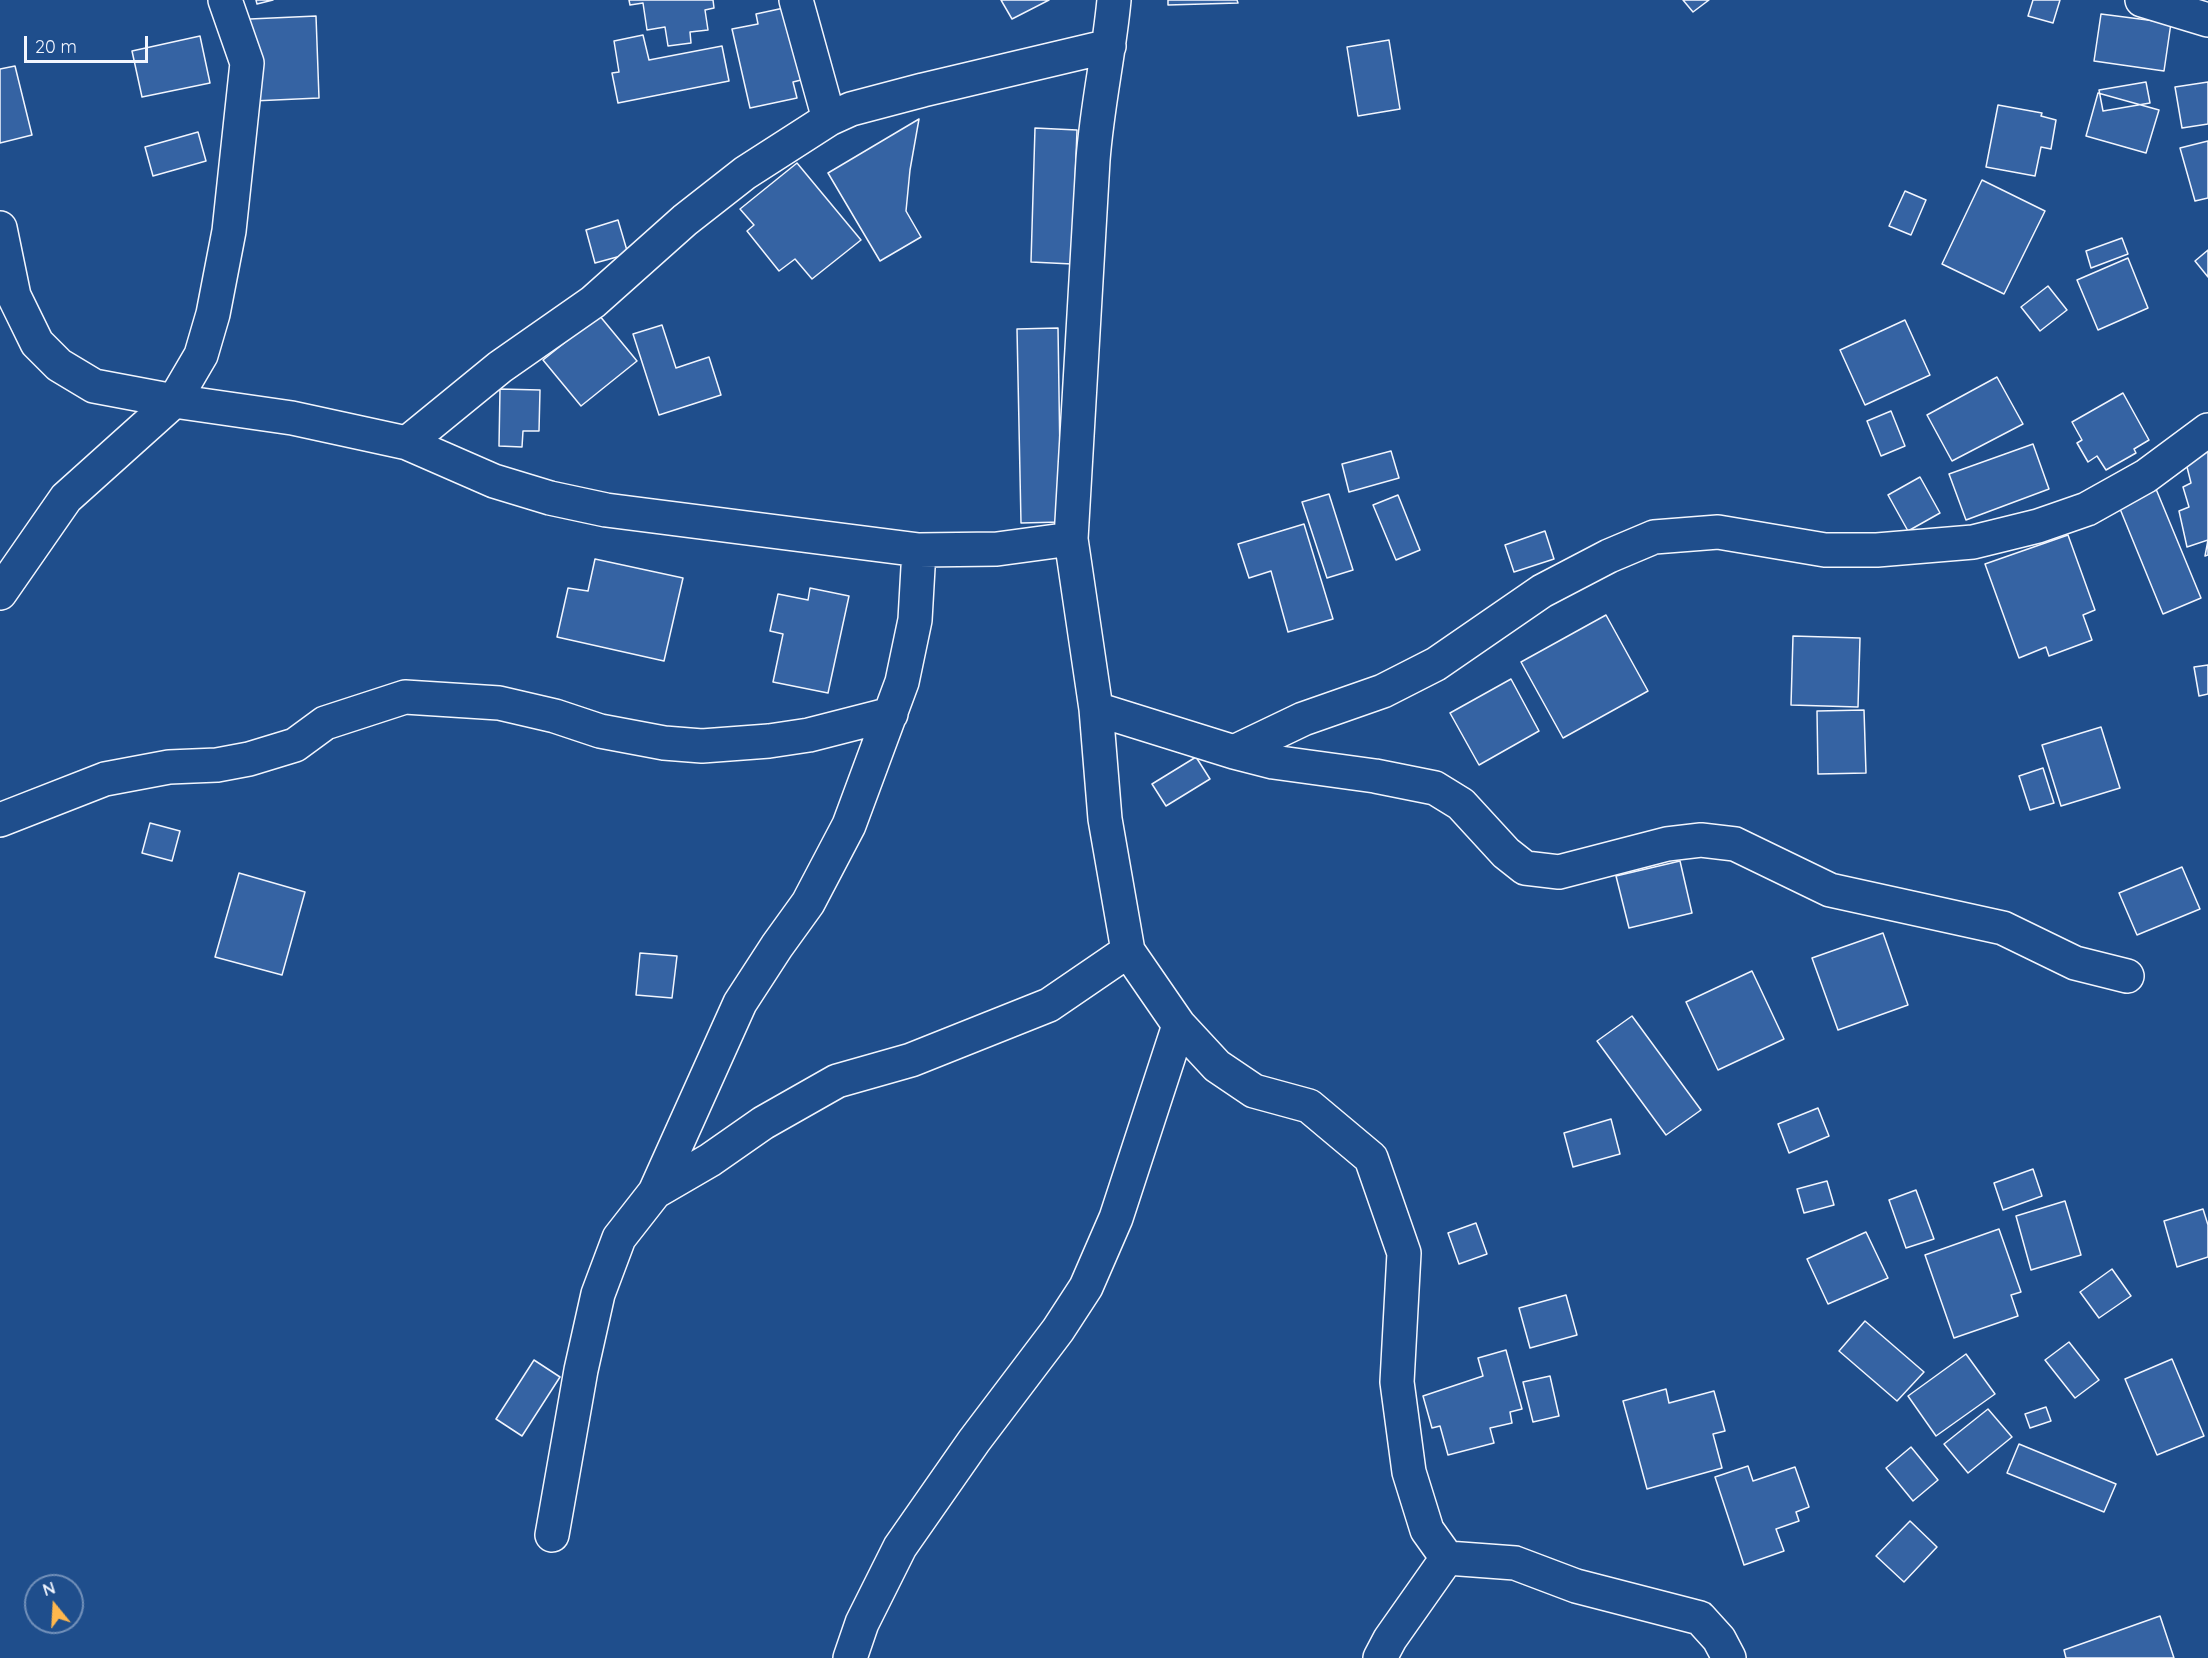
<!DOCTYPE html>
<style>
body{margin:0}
#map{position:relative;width:2208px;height:1658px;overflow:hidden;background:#1f4e8c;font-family:Quicksand,sans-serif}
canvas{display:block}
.north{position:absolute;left:24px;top:1574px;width:60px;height:60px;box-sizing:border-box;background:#1f4e8c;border:2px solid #7391ba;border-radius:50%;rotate:342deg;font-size:16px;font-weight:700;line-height:24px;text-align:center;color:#f2f6ff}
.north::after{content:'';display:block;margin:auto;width:21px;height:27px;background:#ffb74d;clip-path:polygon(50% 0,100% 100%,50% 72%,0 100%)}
.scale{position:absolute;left:24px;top:36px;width:124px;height:27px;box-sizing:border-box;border:3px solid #f2f6ff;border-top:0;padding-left:8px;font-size:18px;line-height:21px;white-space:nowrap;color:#f2f6ff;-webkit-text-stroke:4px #1f4e8c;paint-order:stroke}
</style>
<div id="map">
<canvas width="2208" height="1658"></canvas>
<div class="north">N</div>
<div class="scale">20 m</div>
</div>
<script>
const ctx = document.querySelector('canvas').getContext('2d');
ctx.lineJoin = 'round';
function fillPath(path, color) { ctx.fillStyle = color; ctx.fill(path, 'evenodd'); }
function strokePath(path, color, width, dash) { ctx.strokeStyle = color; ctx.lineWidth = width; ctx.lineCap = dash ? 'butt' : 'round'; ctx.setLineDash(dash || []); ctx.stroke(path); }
const building = new Path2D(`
 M 256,0 L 273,0 L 257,4 Z
 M 629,0 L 713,0 L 714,8 L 705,10 L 708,30 L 690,32 L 691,43 L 668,46 L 665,27 L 647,30 L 643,3 L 630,5 Z
 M 1001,0 L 1049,0 L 1012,19 Z
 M 1168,0 L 1237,0 L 1238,3 L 1168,5 Z
 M 1683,0 L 1709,0 L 1693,12 Z
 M 2033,0 L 2060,0 L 2053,23 L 2028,16 Z
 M 793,6 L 809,78 L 793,82 L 797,98 L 750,108 L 732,29 L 758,24 L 756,14 Z
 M 2101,14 L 2171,23 L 2164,71 L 2094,61 Z
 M 316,16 L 319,98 L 253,101 L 250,19 Z
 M 643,35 L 649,60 L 722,46 L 729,81 L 618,103 L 612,73 L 619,72 L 614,41 Z
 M 200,36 L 210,83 L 142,97 L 132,51 Z
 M 1389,40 L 1400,109 L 1358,116 L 1347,47 Z
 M 15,66 L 32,135 L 0,143 L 0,69 Z
 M 2146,82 L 2150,103 L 2103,111 L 2099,90 Z
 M 2208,82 L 2208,124 L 2182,128 L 2175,87 Z
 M 2098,93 L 2159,110 L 2146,153 L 2086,136 Z
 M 1998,105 L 2042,113 L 2041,116 L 2056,120 L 2051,149 L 2041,147 L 2035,176 L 1986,167 Z
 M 919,119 L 910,170 L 906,211 L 921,237 L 880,261 L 828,173 Z
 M 1035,128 L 1077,130 L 1072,264 L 1031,262 Z
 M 198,132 L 206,161 L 153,176 L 145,147 Z
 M 2208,141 L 2208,198 L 2195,201 L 2180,148 Z
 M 797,163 L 861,240 L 812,279 L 795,259 L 779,271 L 747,231 L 754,225 L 740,209 Z
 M 1982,180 L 2045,211 L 2004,294 L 1942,264 Z
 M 1905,191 L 1926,200 L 1911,235 L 1889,226 Z
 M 618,220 L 628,254 L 595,263 L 586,230 Z
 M 2122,238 L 2128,254 L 2091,268 L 2086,251 Z
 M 2208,250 L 2208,277 L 2195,261 Z
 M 2128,258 L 2148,308 L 2098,330 L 2077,280 Z
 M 2048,286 L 2067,310 L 2040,331 L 2021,307 Z
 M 599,315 L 637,361 L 581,406 L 543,360 Z
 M 1905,320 L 1930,375 L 1865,405 L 1840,350 Z
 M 662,325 L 676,368 L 709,357 L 721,395 L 659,415 L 633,334 Z
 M 1058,328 L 1061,522 L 1021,523 L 1017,329 Z
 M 1997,377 L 2023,424 L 1952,461 L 1927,415 Z
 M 500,389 L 540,390 L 539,431 L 523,431 L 522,447 L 499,446 Z
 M 2123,393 L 2149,440 L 2134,449 L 2136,453 L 2106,470 L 2097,456 L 2088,462 L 2077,443 L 2082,440 L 2072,422 Z
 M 1891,411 L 1905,446 L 1881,456 L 1867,421 Z
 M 2208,440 L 2208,555 L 2205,556 L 2208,540 L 2187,547 L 2179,511 L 2189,507 L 2183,487 L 2191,483 L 2183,451 Z
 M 2033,444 L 2049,489 L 1966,520 L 1949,474 Z
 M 1391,451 L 1399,478 L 1349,492 L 1342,464 Z
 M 1920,477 L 1940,513 L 1908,531 L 1888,495 Z
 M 2156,489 L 2201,598 L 2163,614 L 2118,504 Z
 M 1329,494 L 1353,570 L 1327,578 L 1302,502 Z
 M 1398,495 L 1420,550 L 1396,560 L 1373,505 Z
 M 1304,524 L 1333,619 L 1288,632 L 1271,571 L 1249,578 L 1238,544 Z
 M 1545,531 L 1554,559 L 1514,572 L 1505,545 Z
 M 2068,535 L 2095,610 L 2083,615 L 2092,640 L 2049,656 L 2046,647 L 2019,658 L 1985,564 Z
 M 595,559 L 683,578 L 664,661 L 557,637 L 568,588 L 588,591 Z
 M 810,588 L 849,596 L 828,693 L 773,682 L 783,634 L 770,631 L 778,594 L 808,600 Z
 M 1606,615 L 1648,691 L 1563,738 L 1521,662 Z
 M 1793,636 L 1860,638 L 1858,707 L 1791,705 Z
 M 2208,665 L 2208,694 L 2199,696 L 2194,667 Z
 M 1511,679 L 1539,731 L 1479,765 L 1450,713 Z
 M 1864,710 L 1866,773 L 1818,774 L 1817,711 Z
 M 2101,727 L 2120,788 L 2061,806 L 2042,745 Z
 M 1196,757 L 1210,779 L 1166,806 L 1152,784 Z
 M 2043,768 L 2054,803 L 2030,810 L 2019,776 Z
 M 150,823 L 180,831 L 172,861 L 142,853 Z
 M 1680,861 L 1692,913 L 1629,928 L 1616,876 Z
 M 2182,867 L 2200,909 L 2137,935 L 2119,893 Z
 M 239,873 L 305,892 L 282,975 L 215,957 Z
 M 1883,933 L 1908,1005 L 1838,1030 L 1812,958 Z
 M 640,953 L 677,956 L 672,998 L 636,995 Z
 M 1752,971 L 1784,1039 L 1718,1070 L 1686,1002 Z
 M 1632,1016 L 1701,1110 L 1666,1135 L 1597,1041 Z
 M 1818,1108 L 1829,1136 L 1789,1153 L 1778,1124 Z
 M 1611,1119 L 1620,1154 L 1573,1167 L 1564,1133 Z
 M 2033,1169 L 2042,1196 L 2003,1210 L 1994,1183 Z
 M 1827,1181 L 1834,1205 L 1804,1213 L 1797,1189 Z
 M 1916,1190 L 1934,1239 L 1906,1248 L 1889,1200 Z
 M 2065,1201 L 2081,1255 L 2031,1270 L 2016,1216 Z
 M 2203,1209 L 2208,1225 L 2208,1257 L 2177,1267 L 2164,1221 Z
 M 1476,1223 L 1487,1254 L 1459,1264 L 1448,1233 Z
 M 1999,1229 L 2021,1292 L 2011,1295 L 2018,1316 L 1954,1338 L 1925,1255 Z
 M 1866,1232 L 1888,1278 L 1828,1304 L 1807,1259 Z
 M 2112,1269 L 2131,1296 L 2099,1318 L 2080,1292 Z
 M 1566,1295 L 1577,1335 L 1530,1348 L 1519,1308 Z
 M 1865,1321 L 1924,1372 L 1897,1401 L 1839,1351 Z
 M 2069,1342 L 2099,1380 L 2075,1398 L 2045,1360 Z
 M 1506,1350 L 1522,1409 L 1510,1412 L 1512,1423 L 1490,1428 L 1494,1443 L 1448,1455 L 1440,1426 L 1432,1428 L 1423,1396 L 1483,1376 L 1478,1358 Z
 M 1966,1354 L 1995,1394 L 1936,1436 L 1908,1396 Z
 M 2172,1359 L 2204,1436 L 2157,1455 L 2125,1379 Z
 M 534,1360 L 560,1377 L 522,1436 L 496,1419 Z
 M 1550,1376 L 1559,1416 L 1533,1422 L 1523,1382 Z
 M 1666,1389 L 1669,1403 L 1714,1391 L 1725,1431 L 1713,1434 L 1722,1468 L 1647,1489 L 1623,1401 Z
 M 2046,1407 L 2051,1421 L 2030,1428 L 2025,1414 Z
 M 1988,1409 L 2012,1437 L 1968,1473 L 1944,1444 Z
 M 2019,1444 L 2116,1484 L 2104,1512 L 2007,1473 Z
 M 1911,1447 L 1938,1480 L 1913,1501 L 1886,1468 Z
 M 1748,1466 L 1753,1481 L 1795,1467 L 1809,1507 L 1796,1512 L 1799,1521 L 1776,1529 L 1784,1551 L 1744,1565 L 1715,1477 Z
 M 1910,1521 L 1937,1547 L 1904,1582 L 1876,1556 Z
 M 2160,1616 L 2174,1658 L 2066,1658 L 2064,1650 Z`);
fillPath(building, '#3563a3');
strokePath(building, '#f2f6ff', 1.5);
const minor = new Path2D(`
 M 796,0 L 829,119
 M 1114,0 C 1109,54 1097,106 1093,160 L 1071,539 L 1096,709 L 1105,819 L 1128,951 L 1179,1025 L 1217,1066 L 1254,1091 L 1309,1106 L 1371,1158 L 1404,1253 L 1397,1382 L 1409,1472 L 1427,1530 L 1447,1558 L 1515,1563 L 1576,1586 L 1700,1618 L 1719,1639 L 1729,1658
 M 2142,0 L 2208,20
 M 0,228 L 14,296 L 37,343 L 59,365 L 94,386 L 174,401 L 292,418 L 407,443 L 494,481 L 550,498 L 606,510 L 919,550 L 997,549 L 1071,539
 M 407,443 L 500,367 L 593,302 L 685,220 L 745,173 L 829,119 L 851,109 L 923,90 L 1109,46
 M 0,593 L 66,498 L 174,401 L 201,355 L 213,314 L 229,231 L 247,63 L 225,0
 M 1096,709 L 1234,752 L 1273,762 L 1375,776 L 1435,788 L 1461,804 L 1506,853 L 1525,868 L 1559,872 L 1667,844 L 1701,840 L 1735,844 L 1830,890 L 2003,928 L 2075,963 L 2127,976
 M 1234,752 L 1303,719 L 1383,691 L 1436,664 L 1542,591 L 1609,556 L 1654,537 L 1718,532 L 1825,550 L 1877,550 L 1973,542 L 2038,526 L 2087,509 L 2146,476 L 2208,430
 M 0,820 L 105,779 L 169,767 L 217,765 L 249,759 L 295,745 L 325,723 L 405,697 L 499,703 L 555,716 L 600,731 L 664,743 L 702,746 L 769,741 L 809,735 L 891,714
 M 655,1192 L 710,1160 L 763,1123 L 837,1081 L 911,1060 L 1049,1005 L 1128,951
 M 552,1535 L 581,1370 L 598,1294 L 619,1238 L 655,1192 L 740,1003 L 777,946 L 808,903 L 849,825 L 902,682 L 915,620 L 919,550
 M 850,1658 L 862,1623 L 900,1547 L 974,1441 L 1058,1330 L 1086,1287 L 1116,1218 L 1179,1025
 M 1380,1658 L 1390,1639 L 1447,1558`);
strokePath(minor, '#f2f6ff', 36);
strokePath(minor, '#1f4e8c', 33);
</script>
